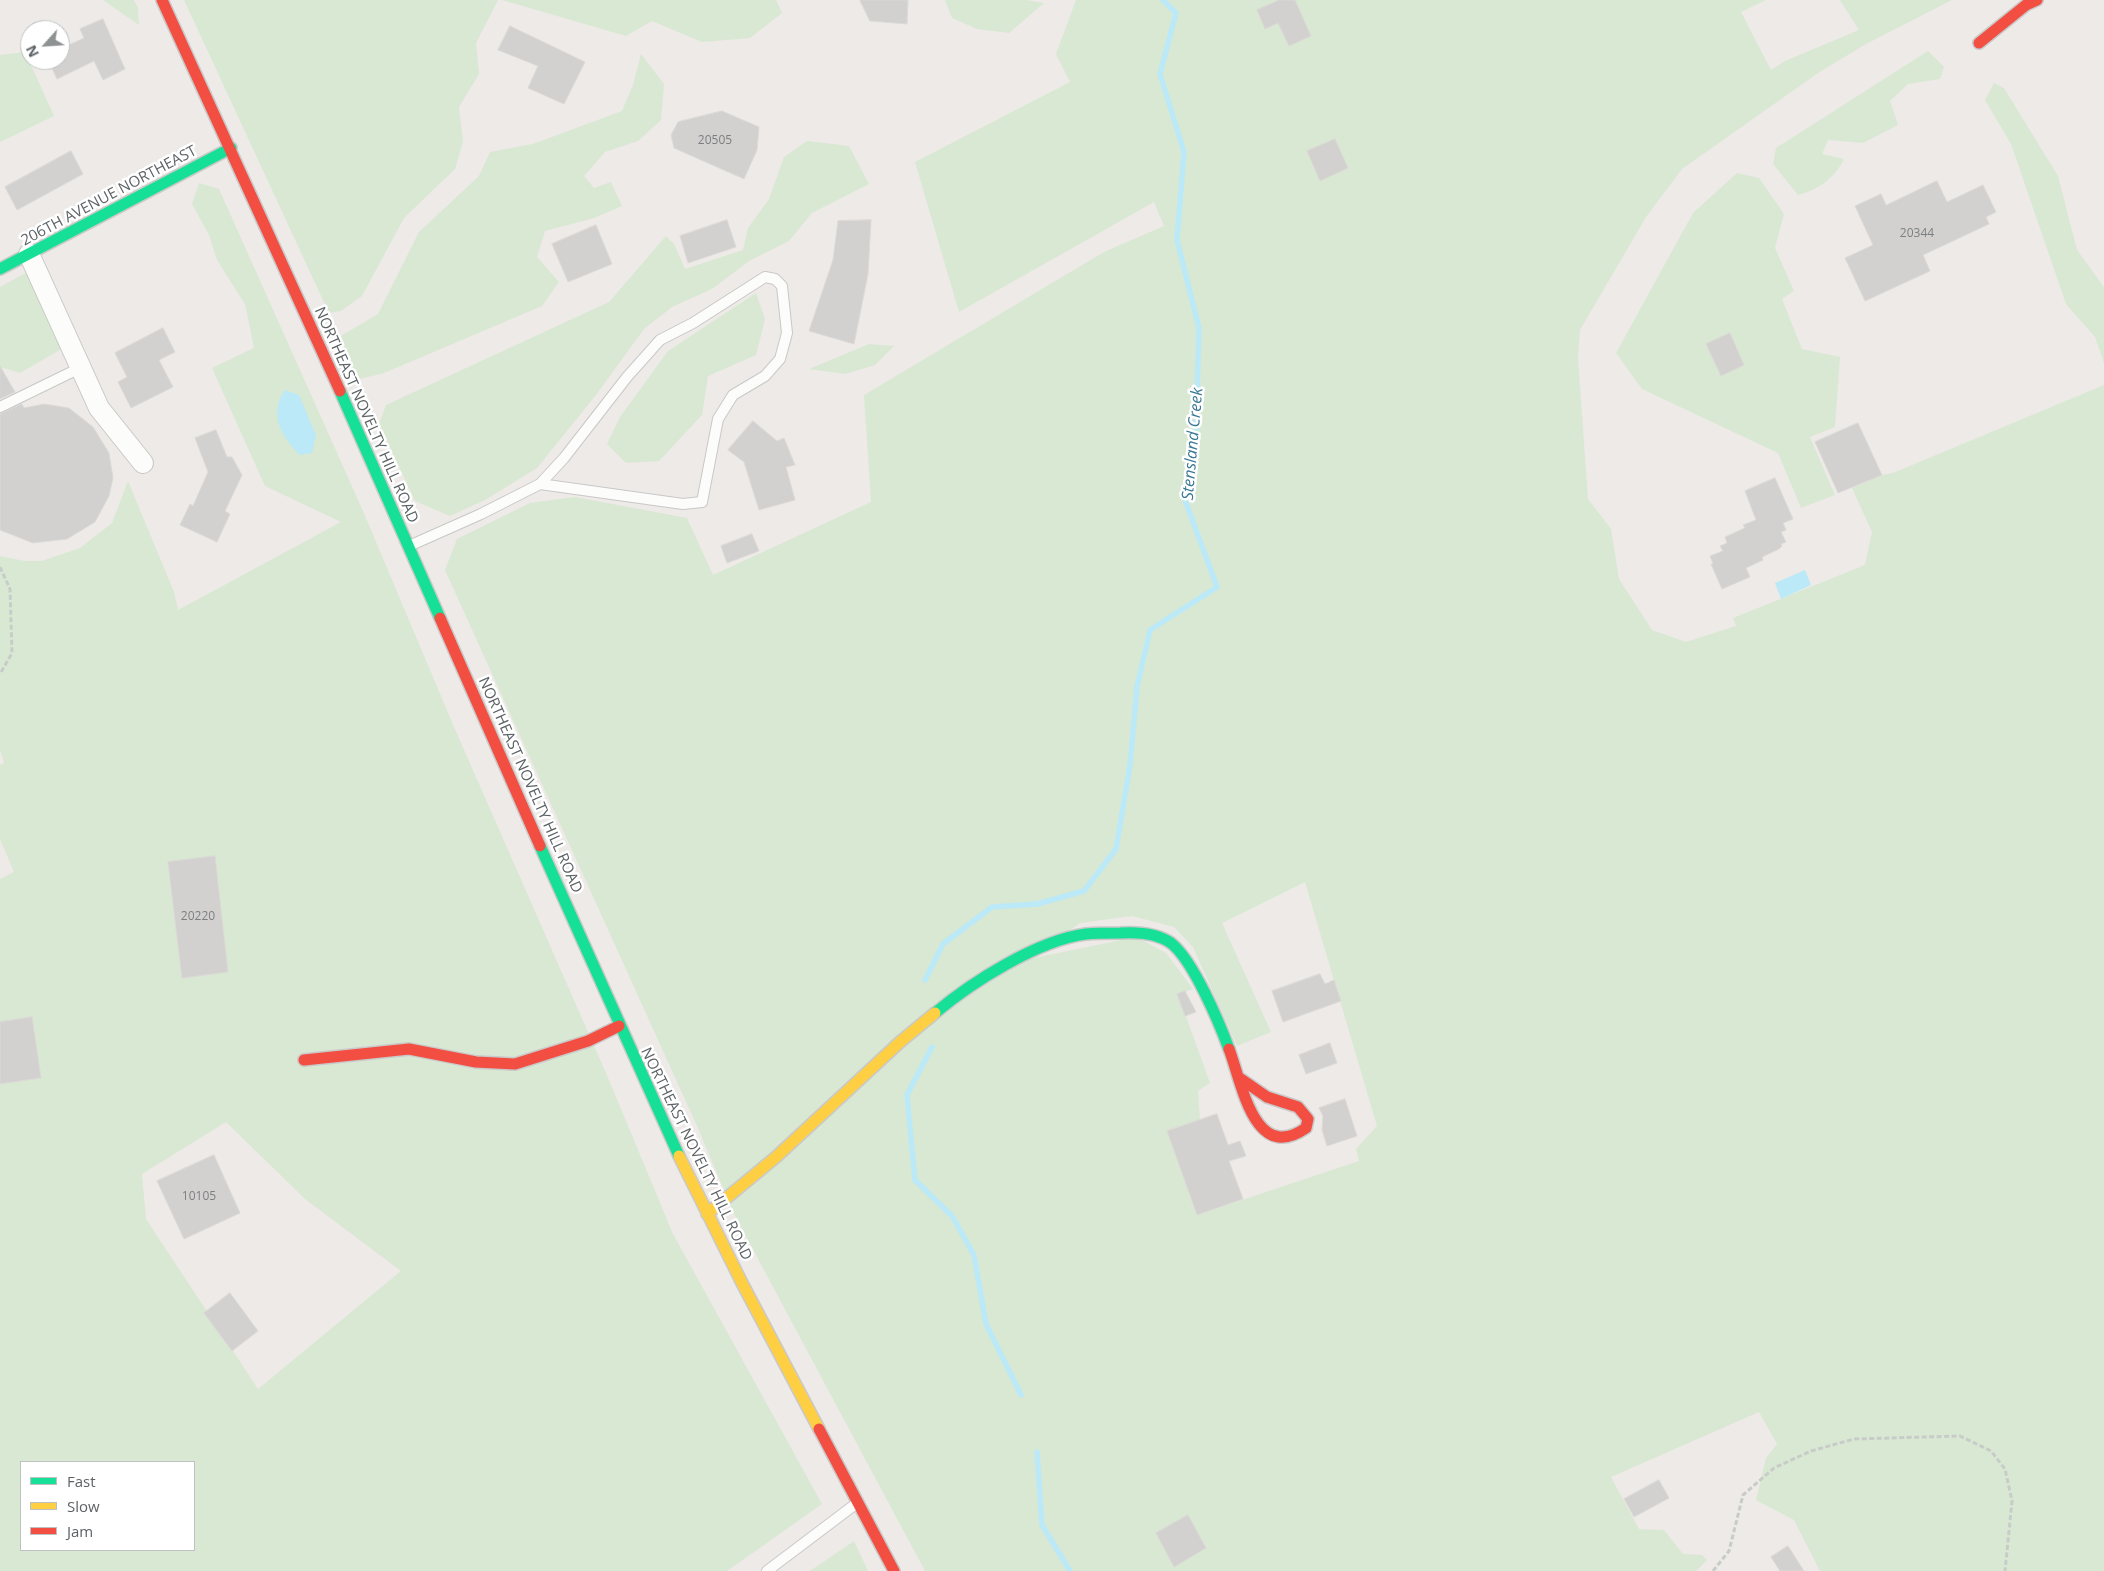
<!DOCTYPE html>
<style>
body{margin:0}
#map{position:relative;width:2104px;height:1571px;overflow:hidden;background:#edeae7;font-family:"Open Sans",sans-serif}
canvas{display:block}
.legend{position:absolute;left:20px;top:1461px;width:175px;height:90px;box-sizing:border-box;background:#fff;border:1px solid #bec0c1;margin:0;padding:6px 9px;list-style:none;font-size:15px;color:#5d6265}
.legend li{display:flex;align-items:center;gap:10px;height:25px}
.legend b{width:25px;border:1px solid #bec0c1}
.north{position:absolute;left:20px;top:20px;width:50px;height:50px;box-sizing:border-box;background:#fff;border:1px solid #bec0c1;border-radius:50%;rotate:244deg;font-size:14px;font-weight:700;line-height:20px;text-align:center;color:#5d6265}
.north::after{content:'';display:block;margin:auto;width:18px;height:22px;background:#8f9292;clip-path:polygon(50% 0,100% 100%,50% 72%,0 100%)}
</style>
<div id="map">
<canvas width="2104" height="1571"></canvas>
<ul class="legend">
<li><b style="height:6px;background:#16e098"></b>Fast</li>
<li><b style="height:6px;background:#ffcf43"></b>Slow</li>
<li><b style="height:6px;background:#f24e42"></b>Jam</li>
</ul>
<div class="north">N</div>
</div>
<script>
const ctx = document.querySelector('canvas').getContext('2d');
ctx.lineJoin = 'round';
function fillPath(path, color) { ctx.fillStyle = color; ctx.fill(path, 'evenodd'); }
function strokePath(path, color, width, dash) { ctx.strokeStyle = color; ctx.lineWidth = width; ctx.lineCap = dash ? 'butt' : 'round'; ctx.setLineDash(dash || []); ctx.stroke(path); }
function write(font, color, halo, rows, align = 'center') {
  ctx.font = font + ' "Open Sans",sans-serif'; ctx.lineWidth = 5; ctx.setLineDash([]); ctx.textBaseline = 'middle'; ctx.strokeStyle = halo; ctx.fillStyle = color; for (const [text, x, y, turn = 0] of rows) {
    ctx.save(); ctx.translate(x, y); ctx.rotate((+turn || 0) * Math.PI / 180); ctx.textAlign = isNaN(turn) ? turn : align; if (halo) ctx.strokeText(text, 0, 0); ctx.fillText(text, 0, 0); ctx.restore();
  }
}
fillPath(new Path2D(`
 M 103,0 L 134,0 L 138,8 L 139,25 Z
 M 184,0 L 498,0 L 476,43 L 479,74 L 459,107 L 463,142 L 455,169 L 404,218 L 362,296 L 341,311 L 329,313 Z
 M 502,0 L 776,0 L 782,13 L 750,38 L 702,42 L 652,21 L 626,36 Z
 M 945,0 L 1026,0 L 1044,3 L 1009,33 L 977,29 L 952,18 Z
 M 1076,0 L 1766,0 L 1741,12 L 1771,70 L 1785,61 L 1859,30 L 1840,0 L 1952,0 L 1866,44 L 1818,73 L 1682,169 L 1646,217 L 1580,330 L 1578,358 L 1588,499 L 1611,529 L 1619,579 L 1652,630 L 1686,642 L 1736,626 L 1733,618 L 1865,565 L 1872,532 L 1852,488 L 1882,475 L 1893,473 L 2104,385 L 2104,1571 L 1820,1571 L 1794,1520 L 1756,1500 L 1766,1458 L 1777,1444 L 1759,1412 L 1611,1477 L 1639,1529 L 1664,1530 L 1683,1554 L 1702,1555 L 1707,1560 L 1696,1571 L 925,1571 L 734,1214 L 697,1126 L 445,570 L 457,539 L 530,503 L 575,497 L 687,518 L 713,575 L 871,502 L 864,395 L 1104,252 L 1164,226 L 1154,202 L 959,312 L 915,162 L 1070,82 L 1056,54 ZM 1305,882 L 1377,1126 L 1356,1149 L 1359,1161 L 1197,1215 L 1167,1131 L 1200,1120 L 1198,1091 L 1210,1083 L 1178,994 L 1193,989 L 1166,953 L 1136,937 L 1029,959 L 1080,923 L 1132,916 L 1174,927 L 1193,947 L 1237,1046 L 1271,1032 L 1222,923 Z
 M 1928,51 L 1944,67 L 1940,79 L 1908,84 L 1890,101 L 1898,125 L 1863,143 L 1828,140 L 1822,154 L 1844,159 C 1834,179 1819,189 1798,195 L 1773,164 L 1776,148 Z
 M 25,52 L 54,116 L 0,142 L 0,55 Z
 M 641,54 L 664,84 L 661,120 L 638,141 L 605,152 L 584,176 L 594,188 L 611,182 L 622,206 L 594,218 L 545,231 L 537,257 L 559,282 L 542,306 L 384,373 L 359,379 L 339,337 L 378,314 L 419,232 L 479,176 L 490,152 L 533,144 L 622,111 L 633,85 Z
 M 1994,83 L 2004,88 L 2058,176 L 2077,250 L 2104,287 L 2104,363 L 2095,337 L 2066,304 L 2011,144 L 1985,100 Z
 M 807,141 L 849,146 L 869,184 L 812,213 L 789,241 L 749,261 L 712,289 L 672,307 L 644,329 L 596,395 L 537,468 L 485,500 L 450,516 L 415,501 L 379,424 L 386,405 L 609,302 L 666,236 L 674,244 L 685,269 L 743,250 L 748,228 L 769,199 L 784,157 Z
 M 1737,173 L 1759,178 L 1784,214 L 1775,248 L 1794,291 L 1782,299 L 1802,349 L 1840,357 L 1835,427 L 1810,437 L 1835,495 L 1801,508 L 1778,453 L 1642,389 L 1616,353 L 1693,213 Z
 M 199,183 L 219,189 L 363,511 L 454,727 L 606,1073 L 673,1234 L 822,1504 L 727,1571 L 0,1571 L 0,879 L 14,872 L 0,839 L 0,765 L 4,763 L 0,750 L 0,556 L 24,561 L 42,561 L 80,548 L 112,523 L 128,481 L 174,592 L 178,610 L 341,522 L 265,486 L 212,368 L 254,348 L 245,304 L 217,260 L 209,235 L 192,204 ZM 226,1122 L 305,1199 L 401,1271 L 258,1389 L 146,1219 L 142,1174 ZM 21,1462 L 194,1462 L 194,1550 L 21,1550 Z
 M 31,270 L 63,348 L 20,373 L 4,368 L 0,370 L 0,287 Z
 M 756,293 L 765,319 L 756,355 L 708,376 L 702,415 L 659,461 L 626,463 L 607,444 L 620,417 L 668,351 Z
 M 869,344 L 894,346 L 875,365 L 845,374 L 809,369 Z
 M 854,1541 L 868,1571 L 810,1571 Z`), '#d9e8d3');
fillPath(new Path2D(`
 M 285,390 L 299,395 L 316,435 L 312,453 L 300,455 C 281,436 268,414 285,390 Z
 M 1805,570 L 1811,585 L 1781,599 L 1775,583 Z`), '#bbe9f7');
strokePath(new Path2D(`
 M 925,980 L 943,944 L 992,907 L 1037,904 L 1084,891 L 1116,849 L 1130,765 L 1137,687 L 1150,630 L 1217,587 L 1185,500 L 1196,430 L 1199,328 L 1177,240 L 1184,152 L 1160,74 L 1176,13 L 1163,0
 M 932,1047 L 907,1095 L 915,1180 L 952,1216 L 974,1255 L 986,1324 L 1021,1395
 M 1037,1452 L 1042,1525 L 1070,1571`), '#bbe9f7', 5.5);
const building = new Path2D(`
 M 860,0 L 908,0 L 907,24 L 870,21 Z
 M 1279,0 L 1295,0 L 1311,36 L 1289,46 L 1278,23 L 1265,29 L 1257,10 Z
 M 103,19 L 125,69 L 103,80 L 94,61 L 57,79 L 48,60 L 60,60 L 60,49 L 84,38 L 80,29 Z
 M 510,26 L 585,62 L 564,104 L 528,88 L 538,66 L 498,50 Z
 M 722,111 L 759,127 L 757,150 L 744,179 L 674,148 L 671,135 L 678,122 Z
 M 1335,139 L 1348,168 L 1320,181 L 1307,151 Z
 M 71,151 L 83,174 L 17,210 L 5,187 Z
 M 1937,181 L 1947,202 L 1983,185 L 1996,212 L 1986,217 L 1989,224 L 1923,255 L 1930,271 L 1865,301 L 1845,258 L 1873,245 L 1855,206 L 1881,194 L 1886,205 Z
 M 727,220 L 736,247 L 688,263 L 680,236 Z
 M 871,220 L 868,274 L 854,344 L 809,331 L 833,260 L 838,221 Z
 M 596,225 L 612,264 L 568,282 L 552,244 Z
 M 163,328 L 175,352 L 159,360 L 173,387 L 131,408 L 118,382 L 127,377 L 115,353 Z
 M 1730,333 L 1744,365 L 1721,376 L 1706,344 Z
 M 0,366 L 15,392 L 0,399 Z
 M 22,404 L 24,408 L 44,404 L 69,408 L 93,427 L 109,453 L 113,478 L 109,496 L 95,522 L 67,539 L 33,543 L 0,530 L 0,414 Z
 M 753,421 L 777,441 L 784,438 L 795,465 L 786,467 L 795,500 L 759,510 L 744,462 L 728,450 Z
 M 1858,423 L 1882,475 L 1838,493 L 1815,442 Z
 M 216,430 L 227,457 L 232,457 L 242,475 L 225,511 L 230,514 L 217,542 L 180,525 L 190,504 L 193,506 L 208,472 L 195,438 Z
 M 1775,478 L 1793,519 L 1783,523 L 1786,530 L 1781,532 L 1786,542 L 1781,544 L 1782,546 L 1779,549 L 1762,557 L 1763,560 L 1746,568 L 1750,577 L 1722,589 L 1711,564 L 1713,564 L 1710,556 L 1723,551 L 1720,546 L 1727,543 L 1725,537 L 1745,528 L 1743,525 L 1756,520 L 1745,491 Z
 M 752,534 L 759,551 L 727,563 L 721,546 Z
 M 215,856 L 228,972 L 182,978 L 168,862 Z
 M 1320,974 L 1325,984 L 1334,980 L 1341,1001 L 1283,1022 L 1272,991 Z
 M 1185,991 L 1196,1012 L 1185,1016 L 1177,994 Z
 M 32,1017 L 41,1078 L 0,1084 L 0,1022 Z
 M 1330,1043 L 1337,1063 L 1306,1074 L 1299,1055 Z
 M 1345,1099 L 1357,1136 L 1327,1146 L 1322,1130 L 1323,1116 L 1319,1108 Z
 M 1217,1114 L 1228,1145 L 1240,1141 L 1246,1156 L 1229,1161 L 1243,1199 L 1197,1215 L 1167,1131 Z
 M 214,1155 L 240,1213 L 184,1239 L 157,1181 Z
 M 230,1293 L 258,1331 L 232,1351 L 204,1313 Z
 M 1659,1480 L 1669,1498 L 1634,1517 L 1624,1499 Z
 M 1188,1515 L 1206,1548 L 1174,1567 L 1156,1533 Z
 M 1788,1546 L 1804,1571 L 1780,1571 L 1771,1557 Z`);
fillPath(building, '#d3d1d0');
strokePath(building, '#dcd9d6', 1);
const lane = new Path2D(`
 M 0,407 L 80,368
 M 409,546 L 481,514 L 540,484 L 564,458 L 627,377 L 660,340 L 693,323 L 765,277 L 775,279 L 782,286 L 787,333 L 780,359 L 765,376 L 733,395 L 718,419 L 702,502 L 683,504 L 540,484
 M 767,1571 L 857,1503`);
const street = new Path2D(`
 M 29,254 L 99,408 L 143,463`);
const fast = new Path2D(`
 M 0,269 L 231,148
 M 340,391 L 440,618
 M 540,846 L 679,1156
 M 935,1013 C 972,982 1038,940 1086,934 C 1097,933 1108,933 1120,933 C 1136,932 1157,933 1171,943 C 1193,960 1219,1022 1229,1049`);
const slow = new Path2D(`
 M 679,1156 L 742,1283 L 819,1429
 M 707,1214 L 776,1157 L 900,1042 L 935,1013`);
const jam = new Path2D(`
 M 162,0 L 340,391
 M 1979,43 L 2026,5 L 2037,0
 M 440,618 L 540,846
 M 1229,1049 C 1242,1083 1254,1164 1306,1128 L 1308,1119 L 1298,1107 L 1267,1097 L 1241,1079
 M 304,1060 L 409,1049 L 476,1062 L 515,1064 L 588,1041 L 619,1026
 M 819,1429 L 894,1571`);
strokePath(lane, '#c9c8c8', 12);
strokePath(street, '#c9c8c8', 22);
strokePath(fast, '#c9c9c9', 14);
strokePath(slow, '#c9c9c9', 14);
strokePath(jam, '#c9c9c9', 14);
strokePath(new Path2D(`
 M 0,567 L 10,589 L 12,653 L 0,674
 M 1713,1571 L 1729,1551 L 1743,1495 L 1774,1468 L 1811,1451 L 1854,1439 L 1960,1436 L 1991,1451 L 2005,1469 L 2012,1501 L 2005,1571`), '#c8ccc9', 3, [5, 2.5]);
strokePath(lane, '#fcfcfb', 10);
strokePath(street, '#fcfcfb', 20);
strokePath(fast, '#16e098', 11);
strokePath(slow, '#ffcf43', 11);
strokePath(jam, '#f24e42', 11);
write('12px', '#7c7f81', null, [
 ["20505",715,141],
 ["20344",1917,234],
 ["20220",198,917],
 ["10105",199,1197]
]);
write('15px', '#5d6265', '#fff', [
 ["206TH AVENUE NORTHEAST",109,196,-28],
 ["NORTHEAST NOVELTY HILL ROAD",366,415,66],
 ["NORTHEAST NOVELTY HILL ROAD",530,785,66],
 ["NORTHEAST NOVELTY HILL ROAD",696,1154,64]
]);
write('italic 16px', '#3a7896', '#fff', [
 ["Stensland Creek",1193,444,-85]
]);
</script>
